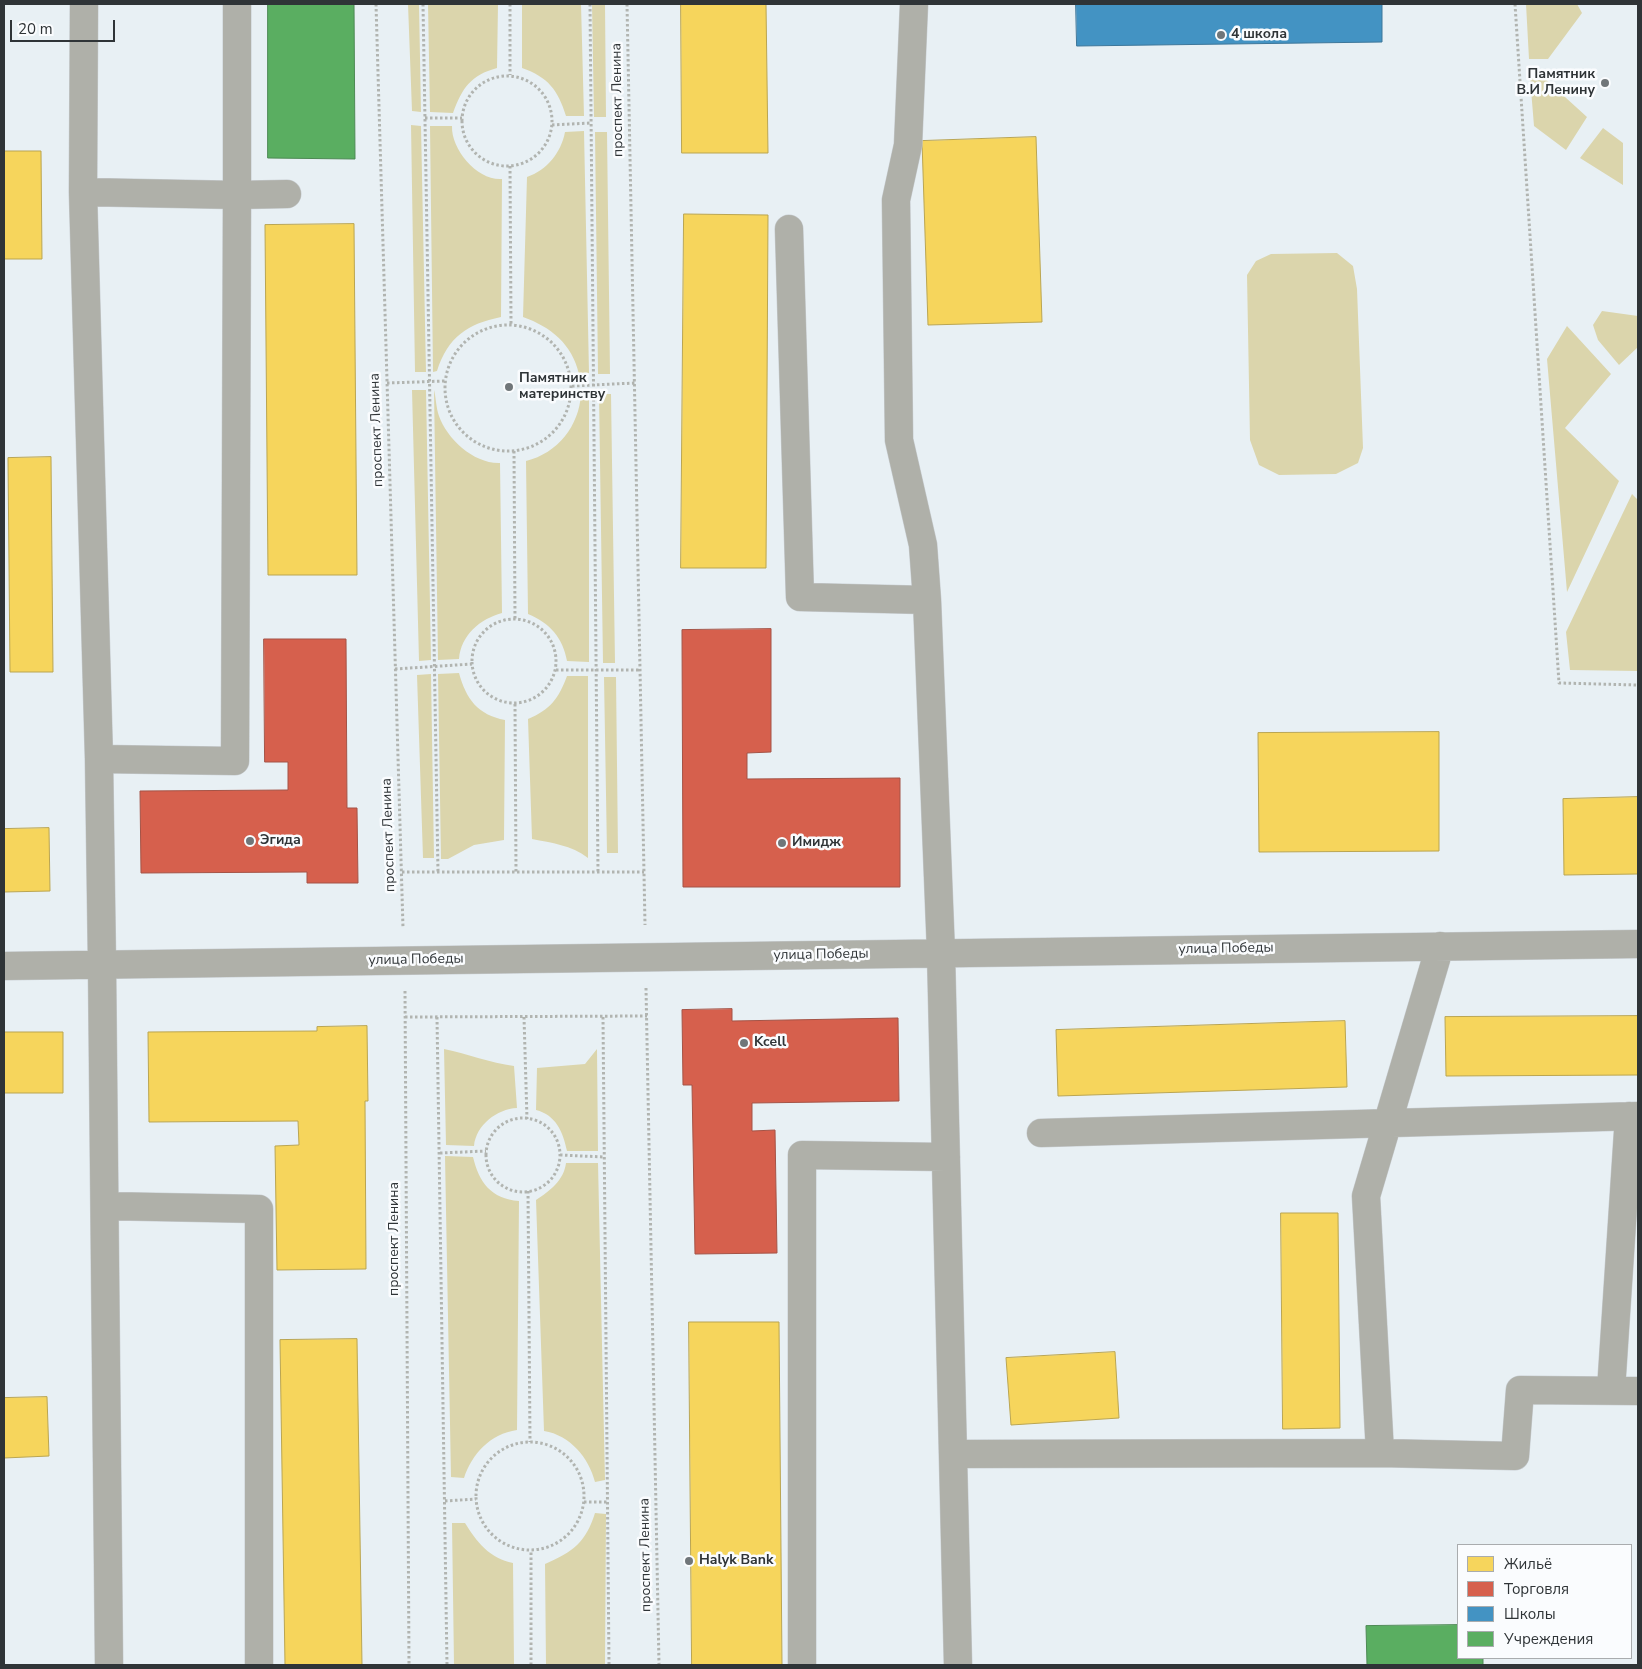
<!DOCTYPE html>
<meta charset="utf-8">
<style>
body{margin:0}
#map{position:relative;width:1642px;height:1669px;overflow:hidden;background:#e8f0f4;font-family:"Nunito Sans",sans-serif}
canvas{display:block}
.frame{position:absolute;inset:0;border:5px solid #2f3437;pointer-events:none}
.legend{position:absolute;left:1457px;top:1544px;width:175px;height:115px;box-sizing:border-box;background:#fafcfe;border:1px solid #a9acae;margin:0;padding:6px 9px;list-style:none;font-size:15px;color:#2f3437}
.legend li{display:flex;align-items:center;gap:10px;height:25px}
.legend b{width:25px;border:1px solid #a9acae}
.scale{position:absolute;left:10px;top:20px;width:105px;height:22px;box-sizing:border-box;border:2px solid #2f3437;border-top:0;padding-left:6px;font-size:15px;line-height:18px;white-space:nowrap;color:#2f3437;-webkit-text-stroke:4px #fafcfe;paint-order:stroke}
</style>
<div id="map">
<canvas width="1642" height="1669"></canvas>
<div class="frame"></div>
<ul class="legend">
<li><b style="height:14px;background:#f6d55c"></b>Жильё</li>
<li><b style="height:14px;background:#d6604d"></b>Торговля</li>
<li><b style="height:14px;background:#4393c3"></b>Школы</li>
<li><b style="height:14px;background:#5aae61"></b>Учреждения</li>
</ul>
<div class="scale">20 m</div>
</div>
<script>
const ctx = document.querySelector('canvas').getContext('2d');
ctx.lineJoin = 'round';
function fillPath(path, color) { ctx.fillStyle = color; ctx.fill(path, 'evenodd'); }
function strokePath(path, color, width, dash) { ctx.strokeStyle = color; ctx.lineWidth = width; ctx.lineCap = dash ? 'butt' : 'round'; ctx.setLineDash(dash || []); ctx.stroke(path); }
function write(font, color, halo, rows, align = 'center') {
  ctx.font = font + ' "Nunito Sans",sans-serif'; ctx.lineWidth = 5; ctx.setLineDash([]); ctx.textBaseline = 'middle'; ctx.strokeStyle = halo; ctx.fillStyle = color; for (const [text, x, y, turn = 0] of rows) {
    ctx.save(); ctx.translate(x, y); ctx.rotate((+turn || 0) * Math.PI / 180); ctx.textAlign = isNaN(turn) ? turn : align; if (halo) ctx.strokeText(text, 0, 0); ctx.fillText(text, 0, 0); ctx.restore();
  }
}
fillPath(new Path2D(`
 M 408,4 L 419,4 L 421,112 L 412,111 Z
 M 428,4 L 498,4 L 497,68 C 471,75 462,88 453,113 L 430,112 Z
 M 522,4 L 581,4 L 584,116 L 566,116 C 558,90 548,77 522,68 Z
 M 592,4 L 605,4 L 606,117 L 594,117 Z
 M 1526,4 L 1577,4 L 1582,13 L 1548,59 L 1529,59 Z
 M 1530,77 L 1543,77 L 1587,117 L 1566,150 L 1534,126 Z
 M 411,125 L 421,126 L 426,372 L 415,372 Z
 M 430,126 L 452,126 C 451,150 478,181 502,179 L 501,317 C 467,324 448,337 437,371 L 433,372 Z
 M 1603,128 L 1623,143 L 1623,185 L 1580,158 Z
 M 584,131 L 589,373 L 579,374 C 572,344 551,327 523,317 L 527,177 C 547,170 561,153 565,132 Z
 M 595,132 L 607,132 L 610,374 L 598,374 Z
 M 1337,253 L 1353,266 L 1357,289 L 1363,448 L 1358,463 L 1336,474 L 1279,475 L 1259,465 L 1250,440 L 1247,275 L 1256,261 L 1271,254 Z
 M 1602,311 L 1638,316 L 1638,347 L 1619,365 L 1598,340 L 1593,325 Z
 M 1567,326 L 1611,374 L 1565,428 L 1619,481 L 1567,592 L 1547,359 Z
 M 412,390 L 426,390 L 431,660 L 419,661 Z
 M 434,390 C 436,397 436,408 439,416 C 447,439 474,464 500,463 L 502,613 C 480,619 461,635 459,659 L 438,660 Z
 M 581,394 L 589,394 L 589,662 L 567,661 C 563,638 550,623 528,614 L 526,461 C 558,453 579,426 581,394 Z
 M 599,394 L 611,394 L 615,663 L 603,663 Z
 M 1632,494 L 1638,500 L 1638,671 L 1570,670 L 1566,632 Z
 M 459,673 C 466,699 478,715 505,720 L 504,840 L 474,845 L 448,859 L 441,859 L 438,674 Z
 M 431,674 L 434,858 L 423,858 L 417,675 Z
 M 567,676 L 588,676 L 588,858 C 571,845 552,843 532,839 L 528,719 C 550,710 559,698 567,676 Z
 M 604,677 L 616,677 L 618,853 L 607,853 Z
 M 444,1049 C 468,1054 490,1063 514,1066 L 517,1108 C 497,1109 476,1125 474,1146 L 446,1145 Z
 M 597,1049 L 598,1151 L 567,1151 C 563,1132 556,1115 536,1110 L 537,1068 L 585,1064 Z
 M 445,1156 L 473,1157 C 479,1182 491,1199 519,1201 L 517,1430 C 490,1434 472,1454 464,1478 L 451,1477 Z
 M 566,1163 L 598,1163 L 605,1480 L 595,1482 C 589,1458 570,1435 544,1431 L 536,1200 C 550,1191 564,1180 566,1163 Z
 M 595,1513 L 606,1514 L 605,1665 L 546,1665 L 545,1564 C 573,1552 586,1542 595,1513 Z
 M 452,1523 L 465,1523 C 476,1541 490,1559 513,1563 L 514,1665 L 454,1665 Z`), '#dbd5ac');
const homes = new Path2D(`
 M 681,4 L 766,4 L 768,153 L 682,153 Z
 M 1036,137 L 1042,322 L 928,325 L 922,141 Z
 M 4,151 L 41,151 L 42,259 L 4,259 Z
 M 684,214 L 768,215 L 766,568 L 681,568 Z
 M 354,224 L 357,575 L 268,575 L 265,225 Z
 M 51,457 L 53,672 L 10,672 L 8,458 Z
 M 1439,732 L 1439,851 L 1259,852 L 1258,733 Z
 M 1638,797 L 1638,874 L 1564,875 L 1563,799 Z
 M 49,828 L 50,891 L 4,892 L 4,829 Z
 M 1638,1016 L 1638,1075 L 1446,1076 L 1445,1017 Z
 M 1345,1021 L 1347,1087 L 1058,1096 L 1056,1030 Z
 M 367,1026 L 368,1101 L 365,1101 L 366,1269 L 277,1270 L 275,1146 L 299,1145 L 298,1121 L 149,1122 L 148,1032 L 317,1031 L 317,1027 Z
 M 4,1032 L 63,1032 L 63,1093 L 4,1093 Z
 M 1281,1213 L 1338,1213 L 1340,1428 L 1283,1429 Z
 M 689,1322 L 779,1322 L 782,1665 L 692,1665 Z
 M 357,1339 L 362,1665 L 285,1665 L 280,1340 Z
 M 1115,1352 L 1119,1418 L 1011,1425 L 1006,1358 Z
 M 47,1397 L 49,1456 L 4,1458 L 4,1398 Z`);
fillPath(homes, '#f6d55c');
strokePath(homes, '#baa551', 1);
const shops = new Path2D(`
 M 771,629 L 771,752 L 747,753 L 747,779 L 900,778 L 900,887 L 683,887 L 682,630 Z
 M 264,639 L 346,639 L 347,808 L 357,808 L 358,883 L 307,883 L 307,872 L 141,873 L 140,791 L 288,790 L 288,762 L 265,762 Z
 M 732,1009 L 732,1021 L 898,1018 L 899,1101 L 752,1103 L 752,1131 L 775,1130 L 777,1253 L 695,1254 L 692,1085 L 683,1085 L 682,1010 Z`);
fillPath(shops, '#d6604d');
strokePath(shops, '#a45346', 1);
const schools = new Path2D(`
 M 1076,4 L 1382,4 L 1382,42 L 1077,46 Z`);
fillPath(schools, '#4393c3');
strokePath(schools, '#3d7699', 1);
const public = new Path2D(`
 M 268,4 L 354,4 L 355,159 L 268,158 Z
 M 1458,1625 L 1458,1658 L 1483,1658 L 1483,1665 L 1367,1665 L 1366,1626 Z`);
fillPath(public, '#5aae61');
strokePath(public, '#4d8954', 1);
const minor = new Path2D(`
 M 84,4 L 83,192 L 99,759 L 102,964 L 109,1665
 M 237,4 L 237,195 L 287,194
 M 914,4 L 908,145 L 896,200 L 899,440 L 923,545 L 927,600 L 941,953 L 958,1665
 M 83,192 L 237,195 L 235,761 L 99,759
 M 789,229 L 800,597 L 927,600
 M 4,966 L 1638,944
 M 1041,1133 L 1638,1116
 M 105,1206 L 259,1209 L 259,1665
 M 1611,1390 L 1629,1116
 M 1380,1453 L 1515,1456 L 1520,1390 L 1638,1391
 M 953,1454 L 1380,1453 L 1366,1196 L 1440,946
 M 802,1665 L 802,1155 L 946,1157`);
strokePath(minor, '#c8cdd1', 29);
strokePath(new Path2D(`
 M 376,4 L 403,928
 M 423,4 L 438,872
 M 510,4 L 510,75
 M 590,4 L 598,872
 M 627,4 L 645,925
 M 1515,4 L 1559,683 L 1638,685
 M462 121a45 45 0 1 1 90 0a45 45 0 1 1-90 0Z
 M 425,118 L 462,118
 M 552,125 L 591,123
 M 510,166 L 511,325
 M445 388a63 63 0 1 1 126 0a63 63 0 1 1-126 0Z
 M 387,383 L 445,381
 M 572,386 L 635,383
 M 514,451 L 515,619
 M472 661a42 42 0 1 1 84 0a42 42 0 1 1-84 0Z
 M 395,669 L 472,664
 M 556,670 L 640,670
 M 515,704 L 516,872
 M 402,872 L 644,872
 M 646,988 L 659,1665
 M 405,991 L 409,1665
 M 405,1017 L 647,1016
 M 437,1017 L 447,1665
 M 524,1017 L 527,1119
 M 603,1017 L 609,1665
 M486 1155a37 37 0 1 1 74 0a37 37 0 1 1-74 0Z
 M 440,1153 L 486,1151
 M 560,1155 L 604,1157
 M 528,1191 L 530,1442
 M476 1496a54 54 0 1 1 108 0a54 54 0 1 1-108 0Z
 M 445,1501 L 476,1499
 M 584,1502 L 608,1502
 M 531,1665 L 531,1550`), '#b1b4b0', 3, [2.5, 2.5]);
strokePath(minor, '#afb0a9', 28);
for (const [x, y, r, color] of [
 [1221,35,5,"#707679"],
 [1605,83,5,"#707679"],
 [509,387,5,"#707679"],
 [250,841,5,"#707679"],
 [782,843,5,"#707679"],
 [744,1043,5,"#707679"],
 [689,1561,5,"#707679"]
]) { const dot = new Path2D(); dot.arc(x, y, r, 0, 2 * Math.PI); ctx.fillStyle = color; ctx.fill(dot); strokePath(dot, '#fafcfe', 2); }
write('bold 14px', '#2f3437', '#fafcfe', [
 ["4 школа",1231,35],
 ["Памятник",1595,75,"right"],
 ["В.И Ленину",1595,91,"right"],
 ["Памятник",519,379],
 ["материнству",519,395],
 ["Эгида",260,841],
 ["Имидж",792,843],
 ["Kcell",754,1043],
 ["Halyk Bank",699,1561]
], 'left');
write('14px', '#2f3437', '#fafcfe', [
 ["проспект Ленина",618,100,-91],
 ["проспект Ленина",377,430,-92],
 ["проспект Ленина",389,835,-92],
 ["улица Победы",1226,949,-1],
 ["улица Победы",821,955,-1],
 ["улица Победы",416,960,-1],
 ["проспект Ленина",395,1239,-90],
 ["проспект Ленина",646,1555,-91]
]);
</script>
